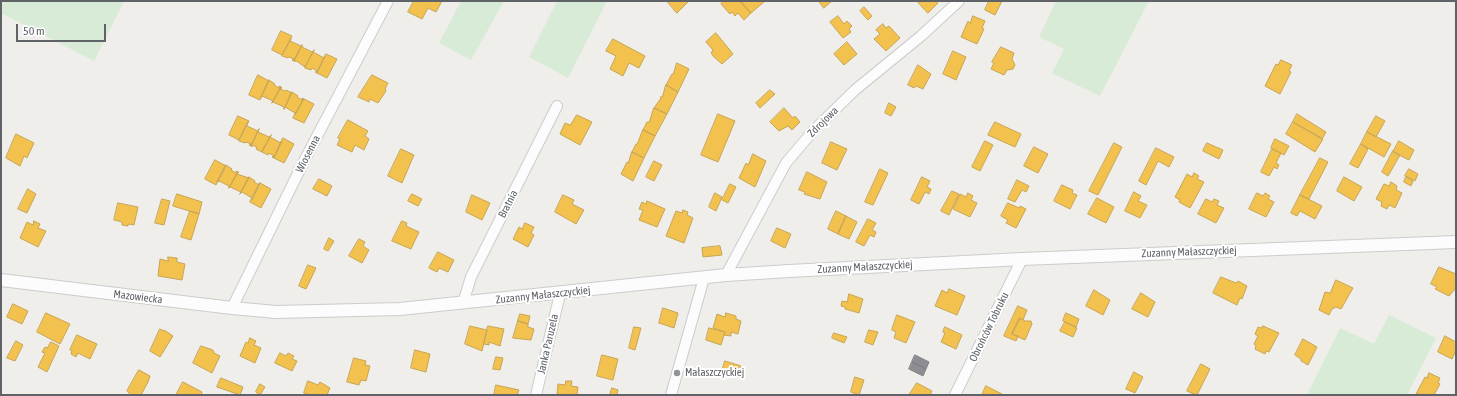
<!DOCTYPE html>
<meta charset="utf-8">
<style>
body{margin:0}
#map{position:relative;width:1457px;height:396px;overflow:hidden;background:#efeeea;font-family:"Asap Condensed",sans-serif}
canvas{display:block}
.frame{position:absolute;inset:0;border:2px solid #5f6368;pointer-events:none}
.scale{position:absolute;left:16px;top:24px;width:90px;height:18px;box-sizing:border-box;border:2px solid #5f6368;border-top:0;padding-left:5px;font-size:12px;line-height:14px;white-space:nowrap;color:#5f6368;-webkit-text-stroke:3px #fff;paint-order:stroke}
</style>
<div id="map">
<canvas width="1457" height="396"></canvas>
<div class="frame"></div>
<div class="scale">50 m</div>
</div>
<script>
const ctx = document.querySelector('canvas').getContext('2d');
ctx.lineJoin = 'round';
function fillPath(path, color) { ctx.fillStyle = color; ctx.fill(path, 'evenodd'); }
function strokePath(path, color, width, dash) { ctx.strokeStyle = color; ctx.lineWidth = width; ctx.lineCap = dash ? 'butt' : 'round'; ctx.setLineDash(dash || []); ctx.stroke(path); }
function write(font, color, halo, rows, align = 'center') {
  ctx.font = font + ' "Asap Condensed",sans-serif'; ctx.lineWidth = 4; ctx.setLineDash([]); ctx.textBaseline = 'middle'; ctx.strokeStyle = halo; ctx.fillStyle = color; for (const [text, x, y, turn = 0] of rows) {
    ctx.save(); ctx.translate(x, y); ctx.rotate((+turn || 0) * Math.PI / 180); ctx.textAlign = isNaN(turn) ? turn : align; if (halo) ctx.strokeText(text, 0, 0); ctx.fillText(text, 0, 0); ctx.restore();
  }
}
fillPath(new Path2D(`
 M 1,1 L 124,1 L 94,61 L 1,13 Z
 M 461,1 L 504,1 L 471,60 L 439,43 Z
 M 557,1 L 607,1 L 568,78 L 529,57 Z
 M 1056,1 L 1149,1 L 1100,96 L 1052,73 L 1064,49 L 1039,37 Z
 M 1389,315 L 1436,338 L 1407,395 L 1307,395 L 1340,328 L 1374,344 Z`), '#d8ebd6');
const homes = new Path2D(`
 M 414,1 L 442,1 L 436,12 L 428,8 L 422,19 L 408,12 Z
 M 667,1 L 689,1 L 677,13 Z
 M 724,1 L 740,1 L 751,13 L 744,20 L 738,13 L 735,16 L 732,12 L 730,14 L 721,4 Z
 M 740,1 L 763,1 L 764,2 L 751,13 Z
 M 819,1 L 832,1 L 824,8 Z
 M 917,1 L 936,1 L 938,3 L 928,13 Z
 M 989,1 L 1002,1 L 995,15 L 985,10 Z
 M 864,7 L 872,16 L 868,20 L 860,11 Z
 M 838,16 L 844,24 L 847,21 L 852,26 L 849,29 L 851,32 L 843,38 L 830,22 Z
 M 973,16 L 985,21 L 982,28 L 984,29 L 977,44 L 961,37 L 968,21 L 970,23 Z
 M 883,24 L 886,28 L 889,26 L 900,38 L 886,51 L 874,39 L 880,34 L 876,30 Z
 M 281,31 L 292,36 L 282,55 L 272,50 Z
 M 716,33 L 733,54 L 722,64 L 714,57 L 711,53 L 713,50 L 706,42 Z
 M 291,39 L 290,41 L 301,46 L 302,45 L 294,61 L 292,60 L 294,59 L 289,57 L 288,58 L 282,56 Z
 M 613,39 L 645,56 L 639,68 L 629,63 L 623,76 L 610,69 L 616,56 L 606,51 Z
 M 847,42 L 857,54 L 844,65 L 834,54 Z
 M 302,45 L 302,47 L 312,52 L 314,50 L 305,67 L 295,60 L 295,62 L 294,61 Z
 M 1001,47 L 1014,53 L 1012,59 L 1015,65 L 1013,69 L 1007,70 L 1004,75 L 991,69 L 994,63 L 992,62 Z
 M 314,50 L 313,52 L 324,58 L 325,56 L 317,73 L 315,72 L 317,71 L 312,68 L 311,70 L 305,68 Z
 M 953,51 L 966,57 L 956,80 L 943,74 Z
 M 326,54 L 337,59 L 327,78 L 317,73 Z
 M 1281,60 L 1292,65 L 1289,71 L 1291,72 L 1280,94 L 1265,86 L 1276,64 L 1278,65 Z
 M 677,63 L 689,69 L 678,92 L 666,85 L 672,74 L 673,74 Z
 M 918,65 L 931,74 L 923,89 L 916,86 L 914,88 L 908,85 Z
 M 258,75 L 269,81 L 260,100 L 249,95 Z
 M 372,75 L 388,83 L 385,89 L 386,91 L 378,103 L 370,99 L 369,102 L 358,97 Z
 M 269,80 L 275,84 L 274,85 L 279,88 L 279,86 L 281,87 L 272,103 L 273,101 L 262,96 L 261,97 Z
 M 666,85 L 678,92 L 667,114 L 654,108 L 661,98 L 660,97 L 662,97 Z
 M 281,87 L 282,88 L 280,89 L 285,91 L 286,90 L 292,93 L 284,109 L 284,107 L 273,102 L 272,103 Z
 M 770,90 L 775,94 L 760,108 L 756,103 Z
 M 292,92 L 298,96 L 297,97 L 302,100 L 302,98 L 304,99 L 295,115 L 295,113 L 285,107 L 284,109 Z
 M 304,99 L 314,104 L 304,123 L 293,118 Z
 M 889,103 L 896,107 L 891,116 L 885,113 Z
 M 654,108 L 667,114 L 655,136 L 643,130 L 647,122 L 649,122 Z
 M 784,108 L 793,118 L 795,116 L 800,122 L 792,130 L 788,126 L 779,131 L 770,122 Z
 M 718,114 L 735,121 L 718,162 L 701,155 Z
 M 1297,114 L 1326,132 L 1322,139 L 1293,122 Z
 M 577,115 L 592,122 L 580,145 L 560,134 L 565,123 L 570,125 Z
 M 238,116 L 249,121 L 239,140 L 229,135 Z
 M 1376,116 L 1385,121 L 1376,137 L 1367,132 Z
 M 348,120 L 368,131 L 365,136 L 369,139 L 364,150 L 355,145 L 352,152 L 337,145 L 340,139 L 338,138 Z
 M 995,122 L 1021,134 L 1015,147 L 988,135 Z
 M 1293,122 L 1323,139 L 1315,152 L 1286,134 Z
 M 247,123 L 247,126 L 258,131 L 259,129 L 251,146 L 249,145 L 251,144 L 246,142 L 245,143 L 239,141 Z
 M 259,129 L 258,132 L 269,137 L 271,135 L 262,152 L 256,149 L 257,147 L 252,145 L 252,147 L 251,146 Z
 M 643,130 L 655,136 L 644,158 L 632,152 L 636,144 L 637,144 Z
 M 1367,132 L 1391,144 L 1384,157 L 1361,144 Z
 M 16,134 L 34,143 L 27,158 L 24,156 L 20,166 L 6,158 Z
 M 271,135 L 270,137 L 281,143 L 282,141 L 274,158 L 272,157 L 274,156 L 269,153 L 268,155 L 262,152 Z
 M 283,138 L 294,144 L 284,163 L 274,158 Z
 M 1275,139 L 1289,146 L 1284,155 L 1271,148 Z
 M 985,141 L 993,145 L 980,171 L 972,167 Z
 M 1399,141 L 1414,150 L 1409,160 L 1393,152 Z
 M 831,142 L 847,149 L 837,170 L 822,163 Z
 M 1114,143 L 1122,147 L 1098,195 L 1089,191 Z
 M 1207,143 L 1223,150 L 1219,159 L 1203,151 Z
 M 1361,144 L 1368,149 L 1358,168 L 1350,164 Z
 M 1034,147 L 1048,154 L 1038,173 L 1024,166 Z
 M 1156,148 L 1174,157 L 1169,167 L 1158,161 L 1146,185 L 1139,181 Z
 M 401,149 L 414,155 L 402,183 L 388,176 Z
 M 1272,149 L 1281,153 L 1276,163 L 1279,165 L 1277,169 L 1274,167 L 1269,176 L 1261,172 Z
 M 1393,151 L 1400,155 L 1388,176 L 1382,172 Z
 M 632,152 L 644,158 L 633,181 L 621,174 L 627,162 L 628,163 Z
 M 753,154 L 766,161 L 755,187 L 739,178 L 746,163 L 748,165 Z
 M 1320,158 L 1328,162 L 1309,199 L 1300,195 Z
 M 215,160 L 226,166 L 216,185 L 205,179 Z
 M 654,161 L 662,165 L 654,181 L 646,177 Z
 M 226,165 L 232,169 L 231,170 L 236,173 L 236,171 L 238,172 L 229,188 L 229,186 L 219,181 L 217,182 Z
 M 880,169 L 888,173 L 873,205 L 865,202 Z
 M 1409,169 L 1418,174 L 1415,181 L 1405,176 Z
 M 238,172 L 239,172 L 237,174 L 249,178 L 240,194 L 241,192 L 230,187 L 229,188 Z
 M 807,172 L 827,182 L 820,199 L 804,194 L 805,192 L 799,190 Z
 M 1194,173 L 1199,176 L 1197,179 L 1204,182 L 1190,208 L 1179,202 L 1180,200 L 1175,197 L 1187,174 L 1192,177 Z
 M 249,177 L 255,181 L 254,182 L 259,185 L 259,183 L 260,183 L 252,200 L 252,198 L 242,192 L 240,194 Z
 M 922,177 L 930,181 L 927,187 L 931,189 L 929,194 L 925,192 L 919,204 L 911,200 Z
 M 1344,177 L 1362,187 L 1354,201 L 1337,191 Z
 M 1406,177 L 1413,181 L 1411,186 L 1404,182 Z
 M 319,179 L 332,186 L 327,196 L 313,189 Z
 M 1017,180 L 1029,186 L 1026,192 L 1022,190 L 1015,202 L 1008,199 Z
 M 1391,182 L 1397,186 L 1396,190 L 1402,193 L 1395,208 L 1389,205 L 1387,209 L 1381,206 L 1382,202 L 1376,199 L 1384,184 L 1389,186 Z
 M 260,183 L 271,189 L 261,208 L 250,202 Z
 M 730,184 L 736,187 L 728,203 L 722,200 Z
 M 1062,185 L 1073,190 L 1072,193 L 1077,195 L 1070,209 L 1054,201 Z
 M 28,189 L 36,194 L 27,213 L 18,209 Z
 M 952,191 L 959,194 L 949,215 L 941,211 Z
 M 1134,192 L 1141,196 L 1138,201 L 1147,205 L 1140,218 L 1125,211 Z
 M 715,193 L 722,197 L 716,211 L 709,207 Z
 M 968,193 L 973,196 L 971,200 L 977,203 L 970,217 L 953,209 L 960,194 L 966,197 Z
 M 1257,193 L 1263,196 L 1265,193 L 1270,196 L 1268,199 L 1274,202 L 1266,217 L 1249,209 Z
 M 177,194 L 202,202 L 199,214 L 173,206 Z
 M 412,194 L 422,199 L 418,206 L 408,201 Z
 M 472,195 L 490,203 L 482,220 L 466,212 Z
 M 563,195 L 574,200 L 572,204 L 584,210 L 576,224 L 555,212 Z
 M 1300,195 L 1322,206 L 1315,219 L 1300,211 L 1297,216 L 1291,213 Z
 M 1097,198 L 1114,207 L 1106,223 L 1088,214 Z
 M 162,199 L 170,201 L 164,225 L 155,223 Z
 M 1206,199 L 1212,202 L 1214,199 L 1219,201 L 1217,205 L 1224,208 L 1216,223 L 1198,214 Z
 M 647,201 L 665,209 L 657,227 L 639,220 L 643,210 L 639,209 L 642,202 L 646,204 Z
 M 118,203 L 138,207 L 134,225 L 128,224 L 128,226 L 122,225 L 122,222 L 114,220 Z
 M 1008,203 L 1019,208 L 1020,206 L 1026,209 L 1016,228 L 1006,223 L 1008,220 L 1001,216 Z
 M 683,210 L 688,212 L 687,215 L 693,218 L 684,243 L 666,236 L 676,211 L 682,213 Z
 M 190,211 L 199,214 L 191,240 L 181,237 Z
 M 836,211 L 846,216 L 838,234 L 828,229 Z
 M 846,216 L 857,222 L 849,239 L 838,234 Z
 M 868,219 L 876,223 L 872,230 L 876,232 L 874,237 L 870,235 L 864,246 L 856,242 Z
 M 34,221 L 40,224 L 38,228 L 46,231 L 38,247 L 20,238 L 27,222 L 33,225 Z
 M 402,221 L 407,223 L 406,226 L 419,232 L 411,249 L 392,241 Z
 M 525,223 L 534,227 L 531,233 L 534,235 L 528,247 L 513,239 L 519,227 L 522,229 Z
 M 777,228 L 791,234 L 785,248 L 771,241 Z
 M 329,238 L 334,241 L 328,251 L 324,249 Z
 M 359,239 L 365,242 L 363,246 L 369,250 L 362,263 L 349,256 Z
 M 720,246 L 722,255 L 703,257 L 702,248 Z
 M 438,252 L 454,260 L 448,272 L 439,268 L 437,272 L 429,268 Z
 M 168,257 L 177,258 L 177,262 L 185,264 L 182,280 L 158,276 L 160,259 L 168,261 Z
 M 308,265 L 316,268 L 306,289 L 299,286 Z
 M 1439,267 L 1456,274 L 1456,288 L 1449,296 L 1435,289 L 1437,287 L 1431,284 Z
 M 1221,277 L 1236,283 L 1238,281 L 1247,286 L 1242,299 L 1240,298 L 1237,305 L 1213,293 Z
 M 1336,280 L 1353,288 L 1341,309 L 1336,307 L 1332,309 L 1329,315 L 1319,310 L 1325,292 L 1330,293 Z
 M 949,289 L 965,296 L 957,315 L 935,306 L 942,290 L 947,293 Z
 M 1094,290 L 1110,300 L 1103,315 L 1086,306 Z
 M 1141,293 L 1155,302 L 1148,317 L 1132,309 Z
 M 849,294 L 863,299 L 859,313 L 845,309 L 845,307 L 841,306 L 842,301 L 847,302 Z
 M 13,304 L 28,311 L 22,324 L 7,317 Z
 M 1018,306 L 1027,310 L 1023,320 L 1020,318 L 1012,334 L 1018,336 L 1016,341 L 1004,336 Z
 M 663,308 L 678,313 L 674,328 L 659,323 Z
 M 46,313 L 70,324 L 60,344 L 37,332 Z
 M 726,313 L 736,316 L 736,319 L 741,321 L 738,334 L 731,332 L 731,336 L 724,335 L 725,332 L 713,328 L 717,314 L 725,317 Z
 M 1066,313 L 1079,319 L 1076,327 L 1063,321 Z
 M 520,314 L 530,316 L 528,324 L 518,321 Z
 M 897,315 L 915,322 L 906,343 L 894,338 L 896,332 L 892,330 Z
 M 1020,318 L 1025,321 L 1031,321 L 1032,324 L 1025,340 L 1012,334 Z
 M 518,321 L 528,324 L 528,327 L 534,329 L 531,340 L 513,338 Z
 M 1065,322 L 1077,328 L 1073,337 L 1060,331 Z
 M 470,326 L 487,330 L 482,351 L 465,344 Z
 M 488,326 L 504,329 L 500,346 L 489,342 L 489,345 L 484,344 Z
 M 1263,326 L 1279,333 L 1269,352 L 1266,351 L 1265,354 L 1255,349 L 1256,346 L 1254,344 L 1258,336 L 1255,334 L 1258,327 L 1262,328 Z
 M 634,327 L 641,328 L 635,350 L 629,348 Z
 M 945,327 L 962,335 L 956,349 L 941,342 L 945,333 L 943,332 Z
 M 709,328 L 725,332 L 721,345 L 706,340 Z
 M 160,329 L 164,331 L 164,330 L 173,336 L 160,357 L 150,351 Z
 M 869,330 L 878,332 L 873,345 L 865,342 Z
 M 834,333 L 847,337 L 844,343 L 832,338 Z
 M 77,335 L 97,344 L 90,359 L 78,353 L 76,357 L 71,354 L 72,351 L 70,350 Z
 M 1445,336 L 1456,342 L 1456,350 L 1452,359 L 1438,352 Z
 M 250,338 L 256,341 L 254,345 L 261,348 L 255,363 L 240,356 L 246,342 L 248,343 Z
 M 1303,339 L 1317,347 L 1308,365 L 1301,361 L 1301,359 L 1295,355 Z
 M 16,341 L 23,345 L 15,361 L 7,358 Z
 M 51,342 L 59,346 L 47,372 L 38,367 L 45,353 L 42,352 L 45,347 L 47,348 Z
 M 201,346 L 213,350 L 214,353 L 220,356 L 212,373 L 193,363 Z
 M 415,350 L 430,354 L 426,372 L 411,368 Z
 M 280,353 L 286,356 L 288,353 L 294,356 L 292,359 L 297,361 L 292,371 L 275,363 Z
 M 602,355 L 618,359 L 613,380 L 597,376 Z
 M 496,357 L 503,358 L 500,370 L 493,369 Z
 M 354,358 L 366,361 L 365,365 L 370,366 L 366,381 L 361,380 L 359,385 L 347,382 Z
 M 725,361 L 741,366 L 737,376 L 722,371 Z
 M 1201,364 L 1210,369 L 1197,395 L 1196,395 L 1187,391 Z
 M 139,370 L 150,376 L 148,382 L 141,395 L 131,395 L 127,391 Z
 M 1134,372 L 1143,377 L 1135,393 L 1126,389 Z
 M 1429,373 L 1440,378 L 1438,383 L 1440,384 L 1434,395 L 1416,394 L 1425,377 L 1427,378 Z
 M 855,377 L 864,380 L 859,395 L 851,392 Z
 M 221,378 L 243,387 L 240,395 L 217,387 Z
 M 308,381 L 318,385 L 320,382 L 330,388 L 327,395 L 310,395 L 304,393 Z
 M 566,381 L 572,381 L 571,386 L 578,387 L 577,395 L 557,395 L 558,384 L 565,385 Z
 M 183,382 L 202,392 L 201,395 L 176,395 Z
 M 917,383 L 932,391 L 930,395 L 909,395 Z
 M 260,384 L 265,387 L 260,395 L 256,392 Z
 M 496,385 L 519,390 L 517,395 L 494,395 Z
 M 986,386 L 1002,394 L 1001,395 L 982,395 Z
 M 612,388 L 618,390 L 617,395 L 610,395 Z`);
fillPath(homes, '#f2c14e');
strokePath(homes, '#c6a556', 1);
const industry = new Path2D(`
 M 915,355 L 929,362 L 926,369 L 912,362 Z
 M 912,362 L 926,369 L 923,376 L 909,369 Z`);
fillPath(industry, '#8d8d92');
strokePath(industry, '#7f8085', 1);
const minor = new Path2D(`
 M 726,275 L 786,163 L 813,131 L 855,90 L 921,36 L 959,1
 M 463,303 L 471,277 L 557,106
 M 232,308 L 304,161 L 388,1
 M 536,395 L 560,294
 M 671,395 L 704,278
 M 955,395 L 1022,259`);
const tertiary = new Path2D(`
 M 1,280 L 232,308 L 276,312 L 400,309 L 726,275 L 789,271 L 1022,259 L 1456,242`);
strokePath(minor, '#cbcccc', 12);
strokePath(tertiary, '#cbcccc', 14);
strokePath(minor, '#fdfcfc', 10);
strokePath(tertiary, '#fdfcfc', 12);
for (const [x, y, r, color] of [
 [677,373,4,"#919496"]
]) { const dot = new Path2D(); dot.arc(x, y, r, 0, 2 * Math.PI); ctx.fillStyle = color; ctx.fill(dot); strokePath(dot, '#fff', 1.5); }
write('11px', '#5f6368', '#fff', [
 ["Zdrojowa",823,122,-45],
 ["Wiosenna",308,154,-63],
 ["Bratnia",508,204,-63],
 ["Zuzanny Małaszczyckiej",1189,252,-2],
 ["Zuzanny Małaszczyckiej",865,267,-3],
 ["Zuzanny Małaszczyckiej",543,295,-6],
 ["Mazowiecka",138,297,7],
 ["Obrońców Tobruku",989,327,-64],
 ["Janka Paruzela",548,344,-77]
]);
write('11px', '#5f6368', '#fff', [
 ["Małaszczyckiej",685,373]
], 'left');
</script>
